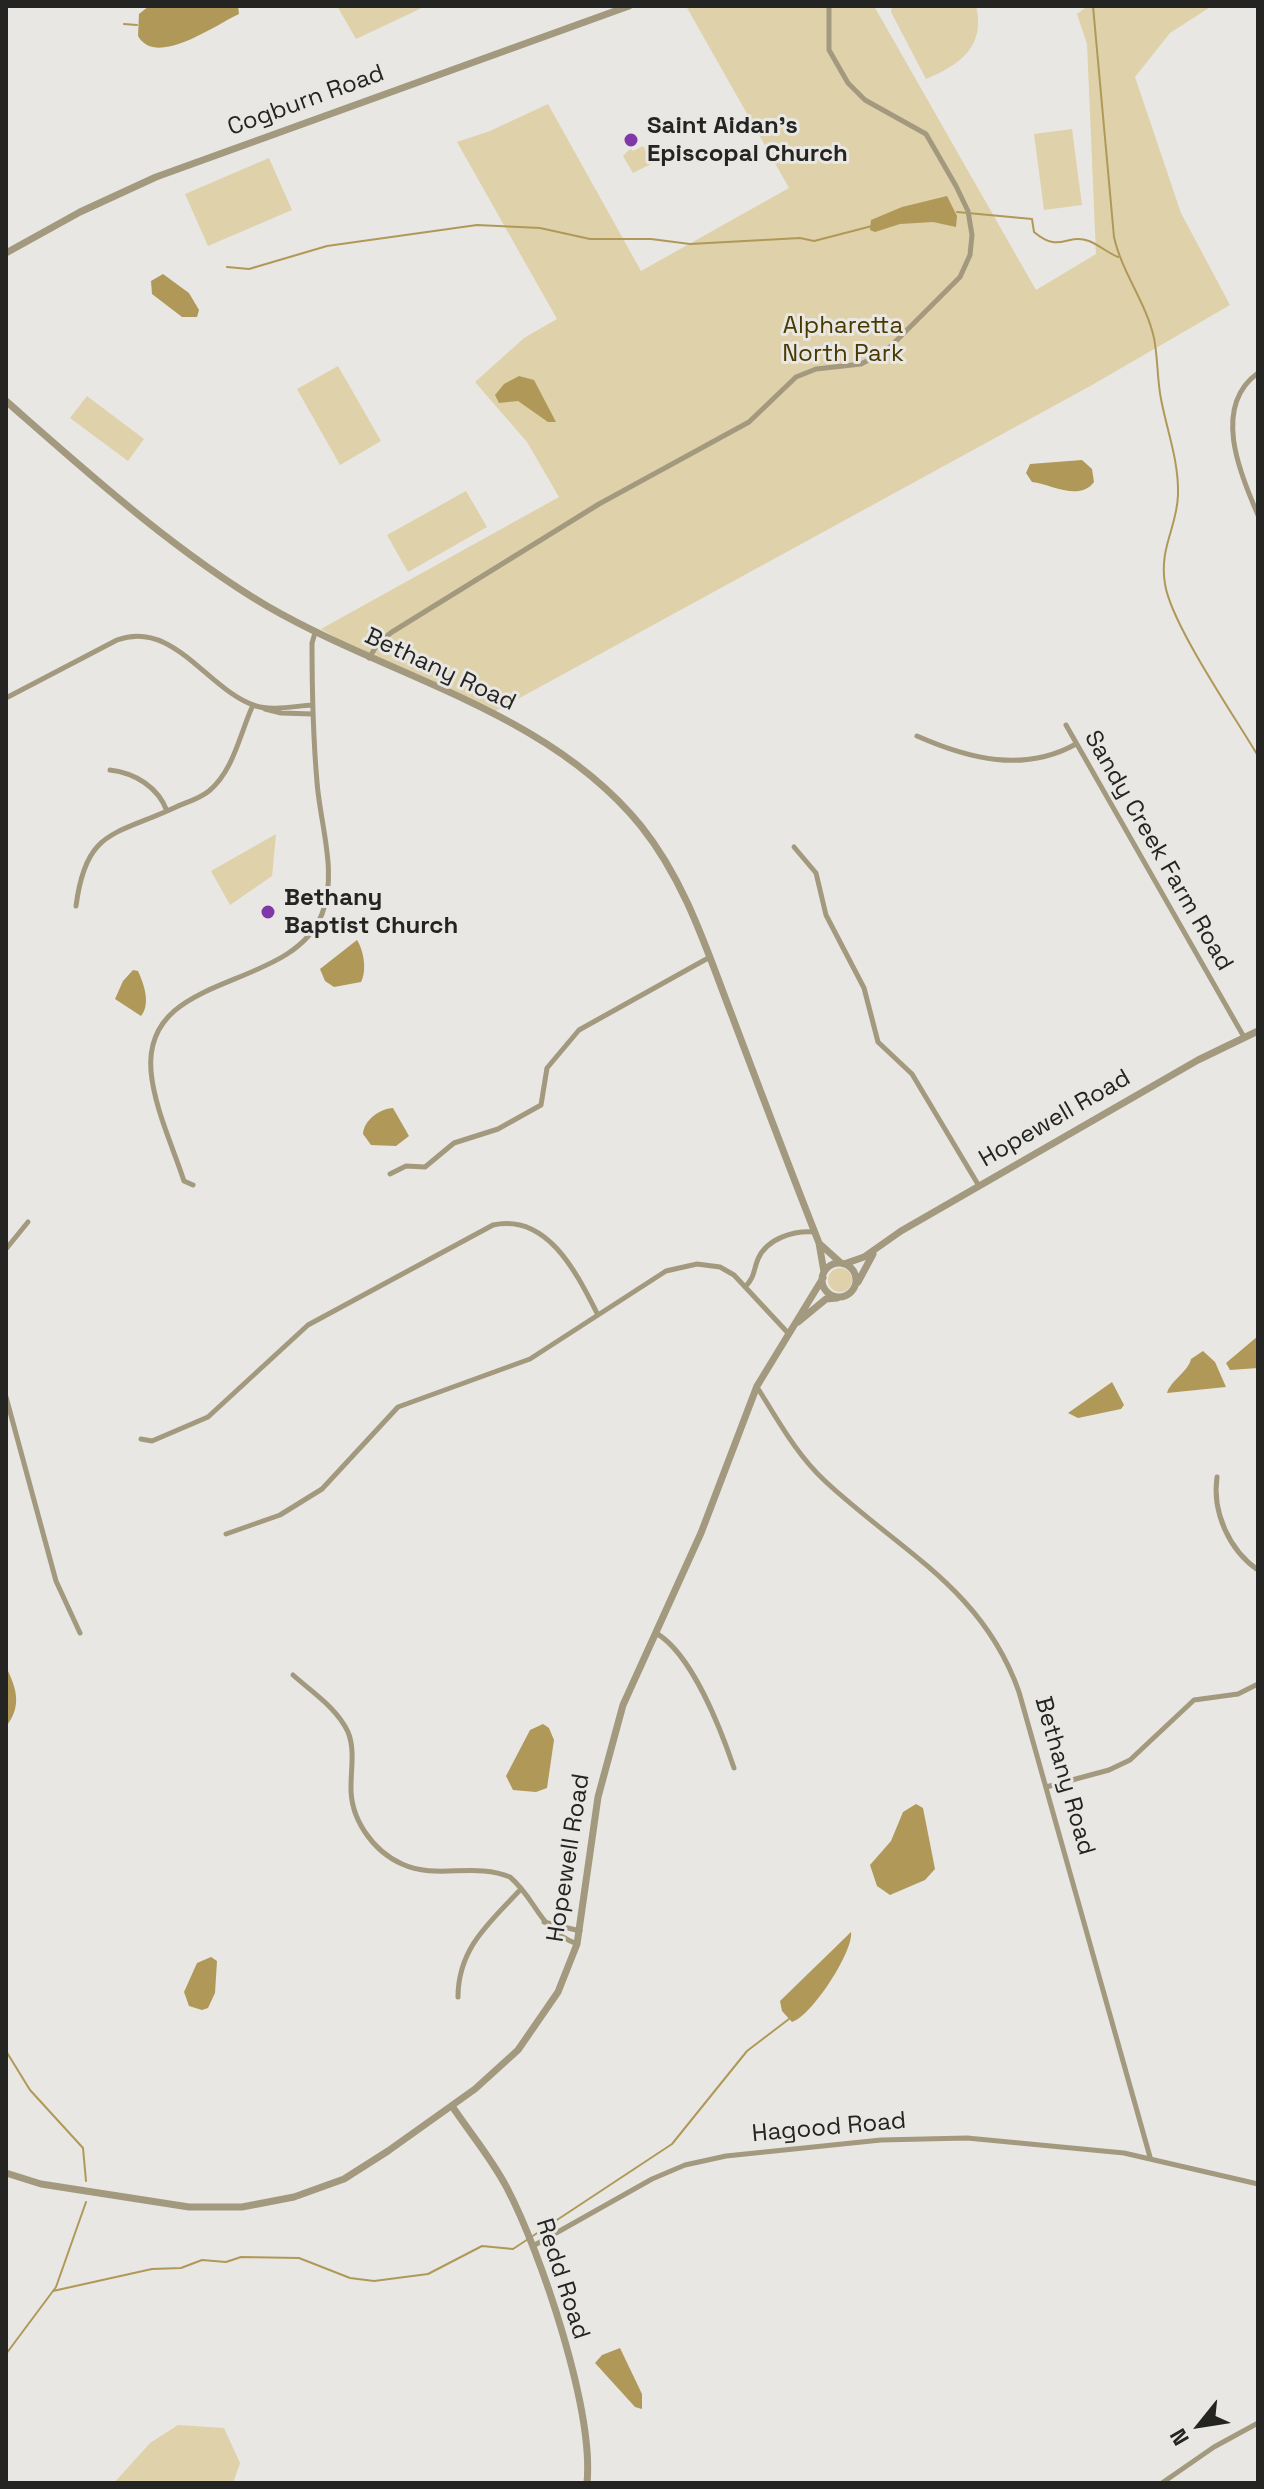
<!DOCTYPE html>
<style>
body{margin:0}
#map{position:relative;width:1264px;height:2489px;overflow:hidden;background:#e8e7e3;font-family:"Space Grotesk",sans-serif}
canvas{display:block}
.frame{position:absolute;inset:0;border:8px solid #242422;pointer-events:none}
.north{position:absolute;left:1160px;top:2385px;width:80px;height:80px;-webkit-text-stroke:6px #e8e7e3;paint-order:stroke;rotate:240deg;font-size:22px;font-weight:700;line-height:32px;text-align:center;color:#242422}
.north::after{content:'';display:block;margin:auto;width:28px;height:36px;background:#242422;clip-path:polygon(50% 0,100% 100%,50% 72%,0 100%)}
</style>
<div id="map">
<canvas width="1264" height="2489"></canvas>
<div class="frame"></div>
<div class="north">N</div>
</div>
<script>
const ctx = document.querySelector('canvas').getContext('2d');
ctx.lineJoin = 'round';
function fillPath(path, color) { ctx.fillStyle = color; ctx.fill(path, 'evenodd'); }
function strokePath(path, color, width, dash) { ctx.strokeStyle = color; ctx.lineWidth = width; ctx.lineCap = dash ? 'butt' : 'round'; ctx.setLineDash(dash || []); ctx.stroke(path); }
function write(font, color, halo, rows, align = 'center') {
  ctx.font = font + ' "Space Grotesk",sans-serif'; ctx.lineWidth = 6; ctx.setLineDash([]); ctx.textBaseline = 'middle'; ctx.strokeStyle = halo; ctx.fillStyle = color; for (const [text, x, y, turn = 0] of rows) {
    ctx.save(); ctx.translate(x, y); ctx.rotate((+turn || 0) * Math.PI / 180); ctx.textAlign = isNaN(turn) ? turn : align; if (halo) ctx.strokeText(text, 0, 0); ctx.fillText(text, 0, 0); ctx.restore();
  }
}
fillPath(new Path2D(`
 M 337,6 L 426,6 L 356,39 Z
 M 686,6 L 874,6 L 1036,290 L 1096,254 L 1087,44 L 1077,14 L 1088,6 L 1212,6 L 1170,33 L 1135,77 L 1181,213 L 1230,305 L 1092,385 L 494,712 L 375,661 L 321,629 L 559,497 L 527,442 L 475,382 L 524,338 L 557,319 L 457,142 L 490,131 L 548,104 L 641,271 L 789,188 Z
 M 892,6 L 976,6 C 986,46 960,65 926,79 L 891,12 Z
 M 1072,129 L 1082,205 L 1044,210 L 1034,134 Z
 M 643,146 L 653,163 L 633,173 L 623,156 L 631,148 L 633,151 Z
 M 269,158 L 292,210 L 208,246 L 185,194 Z
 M 338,366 L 381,441 L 340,465 L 297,389 Z
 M 87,396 L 144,439 L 128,461 L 70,418 Z
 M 466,491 L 487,527 L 408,572 L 387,535 Z
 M 276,834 L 272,876 L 230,905 L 211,871 Z
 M828 1280a12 12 0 1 1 24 0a12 12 0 1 1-24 0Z
 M 178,2425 L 224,2428 L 240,2463 L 233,2483 L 114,2483 L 150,2443 Z`), '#dfd1aa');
fillPath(new Path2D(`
 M 149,6 L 238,6 L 239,14 C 215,25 156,68 138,36 L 139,14 Z
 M 947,196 L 957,216 L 956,227 L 933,222 L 900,224 L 875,232 L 870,230 L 871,220 L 902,207 Z
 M 163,274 L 189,293 L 199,310 L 197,317 L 182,317 L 152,294 L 151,281 Z
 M 519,376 L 534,380 L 556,422 L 548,422 L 518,401 L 499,403 L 495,395 L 504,384 Z
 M 1082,460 L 1092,469 L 1094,482 C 1079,502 1051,484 1032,482 L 1026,473 L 1030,464 Z
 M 357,940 C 364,951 367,971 361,982 L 334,987 L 325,981 L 320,969 Z
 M 133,970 L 138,971 C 144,984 151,1004 141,1016 L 115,999 L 123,981 Z
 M 393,1108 L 409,1136 L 396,1146 L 371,1145 L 363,1134 C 364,1120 379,1109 393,1108 Z
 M 1258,1336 L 1258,1368 L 1230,1370 L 1226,1363 Z
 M 1203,1351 L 1215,1362 L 1226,1387 L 1167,1393 C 1171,1380 1188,1372 1191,1359 Z
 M 1112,1382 L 1124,1405 L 1121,1409 L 1078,1418 L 1068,1413 Z
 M 6,1667 C 17,1689 22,1706 6,1727 Z
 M 543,1724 L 549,1728 L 554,1740 L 547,1788 L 536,1792 L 513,1790 L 506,1776 L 530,1730 Z
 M 916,1804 L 923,1808 L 935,1869 L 925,1880 L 890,1895 L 877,1886 L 870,1865 L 891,1841 L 903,1812 Z
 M 851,1932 C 854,1951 811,2017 792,2022 L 782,2011 L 780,2001 Z
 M 211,1957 L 217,1961 L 215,1993 L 208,2008 L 202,2010 L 189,2006 L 184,1992 L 197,1963 Z
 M 620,2348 L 642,2394 L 642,2409 L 635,2407 L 595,2363 L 602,2355 Z`), '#b09958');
strokePath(new Path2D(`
 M 1093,6 L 1114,237 C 1122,273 1146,302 1154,338 C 1158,358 1157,379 1161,399 C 1167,431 1179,461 1178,495 C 1177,528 1159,547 1165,584 C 1171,624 1235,717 1258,756
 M 124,24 L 137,25
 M 957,212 L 1032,219 L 1034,232 C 1060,254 1066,233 1089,241 C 1099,245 1108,253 1118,257
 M 227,267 L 249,269 L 327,246 L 477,225 L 540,228 L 590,239 L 651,239 L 690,244 L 800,238 L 814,241 L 872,226
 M 6,2051 L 30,2090 L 83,2148 L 86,2181
 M 53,2291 L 152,2269 L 181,2268 L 202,2260 L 226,2262 L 241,2257 L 299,2258 L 350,2278 L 374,2281 L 428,2274 L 482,2246 L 513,2249 L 672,2144 L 747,2051 L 789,2019
 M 6,2354 L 56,2287 L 86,2202`), '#b09958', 2);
strokePath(new Path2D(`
 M 1258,373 C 1212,406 1239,472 1258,515
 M 369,658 L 379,642 L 392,632 L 599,504 L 749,422 L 796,377 L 816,369 L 861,364 L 886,351 L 960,277 L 970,255 L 972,235 L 968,211 L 956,186 L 926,134 L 865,100 L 848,83 L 829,50 L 829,6
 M 6,698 L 117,640 C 174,619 207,690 256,706 C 272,711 295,706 312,705
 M 265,709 L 281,713 L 312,714
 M 1066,725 L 1244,1037
 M 917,736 C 969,759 1024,773 1076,744
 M 110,770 C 135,773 158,787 167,811
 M 794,847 L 816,873 L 826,915 L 864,988 L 878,1042 L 912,1074 L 979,1186
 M 76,906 C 86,829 114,836 176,807 C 187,802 199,799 209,791 C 234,770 240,733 253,705
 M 390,1174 L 406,1166 L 425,1167 L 454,1143 L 498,1129 L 541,1105 L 547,1068 L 579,1030 L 710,957
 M 193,1185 L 184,1181 C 173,1147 154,1107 151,1071 C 143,970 291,993 322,914 C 338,873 320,824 317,782 C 313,736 312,690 312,643 L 315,633
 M 6,1249 L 28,1222
 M 745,1287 C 755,1277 753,1271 758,1259 C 767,1238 795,1230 815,1232
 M 757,1387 C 778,1420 796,1454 825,1481 C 900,1551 983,1589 1019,1692 L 1150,2157
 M 6,1397 L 56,1581 L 80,1633
 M 141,1439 L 152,1441 L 208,1417 L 308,1325 L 493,1225 C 548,1213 577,1274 598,1315
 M 1217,1477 C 1212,1512 1229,1550 1258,1570
 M 226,1534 L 280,1515 L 322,1489 L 398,1407 L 530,1359 L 666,1271 L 697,1264 L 720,1267 L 734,1275 L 788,1333
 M 656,1633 C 692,1654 721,1730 734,1768
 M 293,1675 C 312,1692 337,1708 348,1732 C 355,1749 351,1769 351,1786 C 350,1819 373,1851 402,1864 C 436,1880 475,1862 510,1877 C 538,1901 537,1928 577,1944
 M 1046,1787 L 1109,1770 L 1130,1760 L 1194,1700 L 1238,1694 L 1258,1684
 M 544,1922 L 580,1931
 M 458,1997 C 458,1948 490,1922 521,1889
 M 533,2246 L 652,2179 L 685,2165 L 726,2156 L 881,2140 L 967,2138 L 1124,2153 L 1258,2184
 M 1162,2483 L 1214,2447 L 1258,2423`), '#a3997e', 5);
strokePath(new Path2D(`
 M 6,253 L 80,212 L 156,177 L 629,6
 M 6,401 C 88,473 173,550 267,606 C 391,678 547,710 641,826 C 685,881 706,948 731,1013 C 760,1090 789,1167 819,1243 L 824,1272
 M 821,1245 L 841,1263
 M822 1280a17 17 0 1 1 34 0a17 17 0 1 1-34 0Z
 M 844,1264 L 864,1257 L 901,1231 L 1198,1060 L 1258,1031
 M 858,1282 L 873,1254
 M 798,1322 L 826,1299 L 837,1298
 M 452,2106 C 470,2133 492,2159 507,2188 C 541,2253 594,2410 587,2483
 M 6,2173 L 41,2184 L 189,2207 L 242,2207 L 294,2197 L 344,2179 L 388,2151 L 475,2089 L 518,2050 L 558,1992 L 577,1944 L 598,1797 L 623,1705 L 701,1533 L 757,1386 L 823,1278`), '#a3997e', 7);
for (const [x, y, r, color] of [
 [631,140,8,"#8037a8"],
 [268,912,8,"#8037a8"]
]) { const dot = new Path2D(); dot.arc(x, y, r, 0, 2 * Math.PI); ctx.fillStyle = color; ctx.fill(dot); strokePath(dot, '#e8e7e3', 3); }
write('24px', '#242422', '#e8e7e3', [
 ["Cogburn Road",306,101,-20],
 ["Bethany Road",440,670,25],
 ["Sandy Creek Farm Road",1158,851,60],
 ["Hopewell Road",1055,1119,-30],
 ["Bethany Road",1064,1776,74],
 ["Hopewell Road",569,1858,-81],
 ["Hagood Road",829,2128,-5],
 ["Redd Road",562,2279,72]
]);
write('bold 24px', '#242422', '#e8e7e3', [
 ["Saint Aidan's",647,126],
 ["Episcopal Church",647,154],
 ["Bethany",284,898],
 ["Baptist Church",284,926]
], 'left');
write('24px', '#493901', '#e8e7e3', [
 ["Alpharetta",843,326],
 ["North Park",843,354]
]);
</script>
